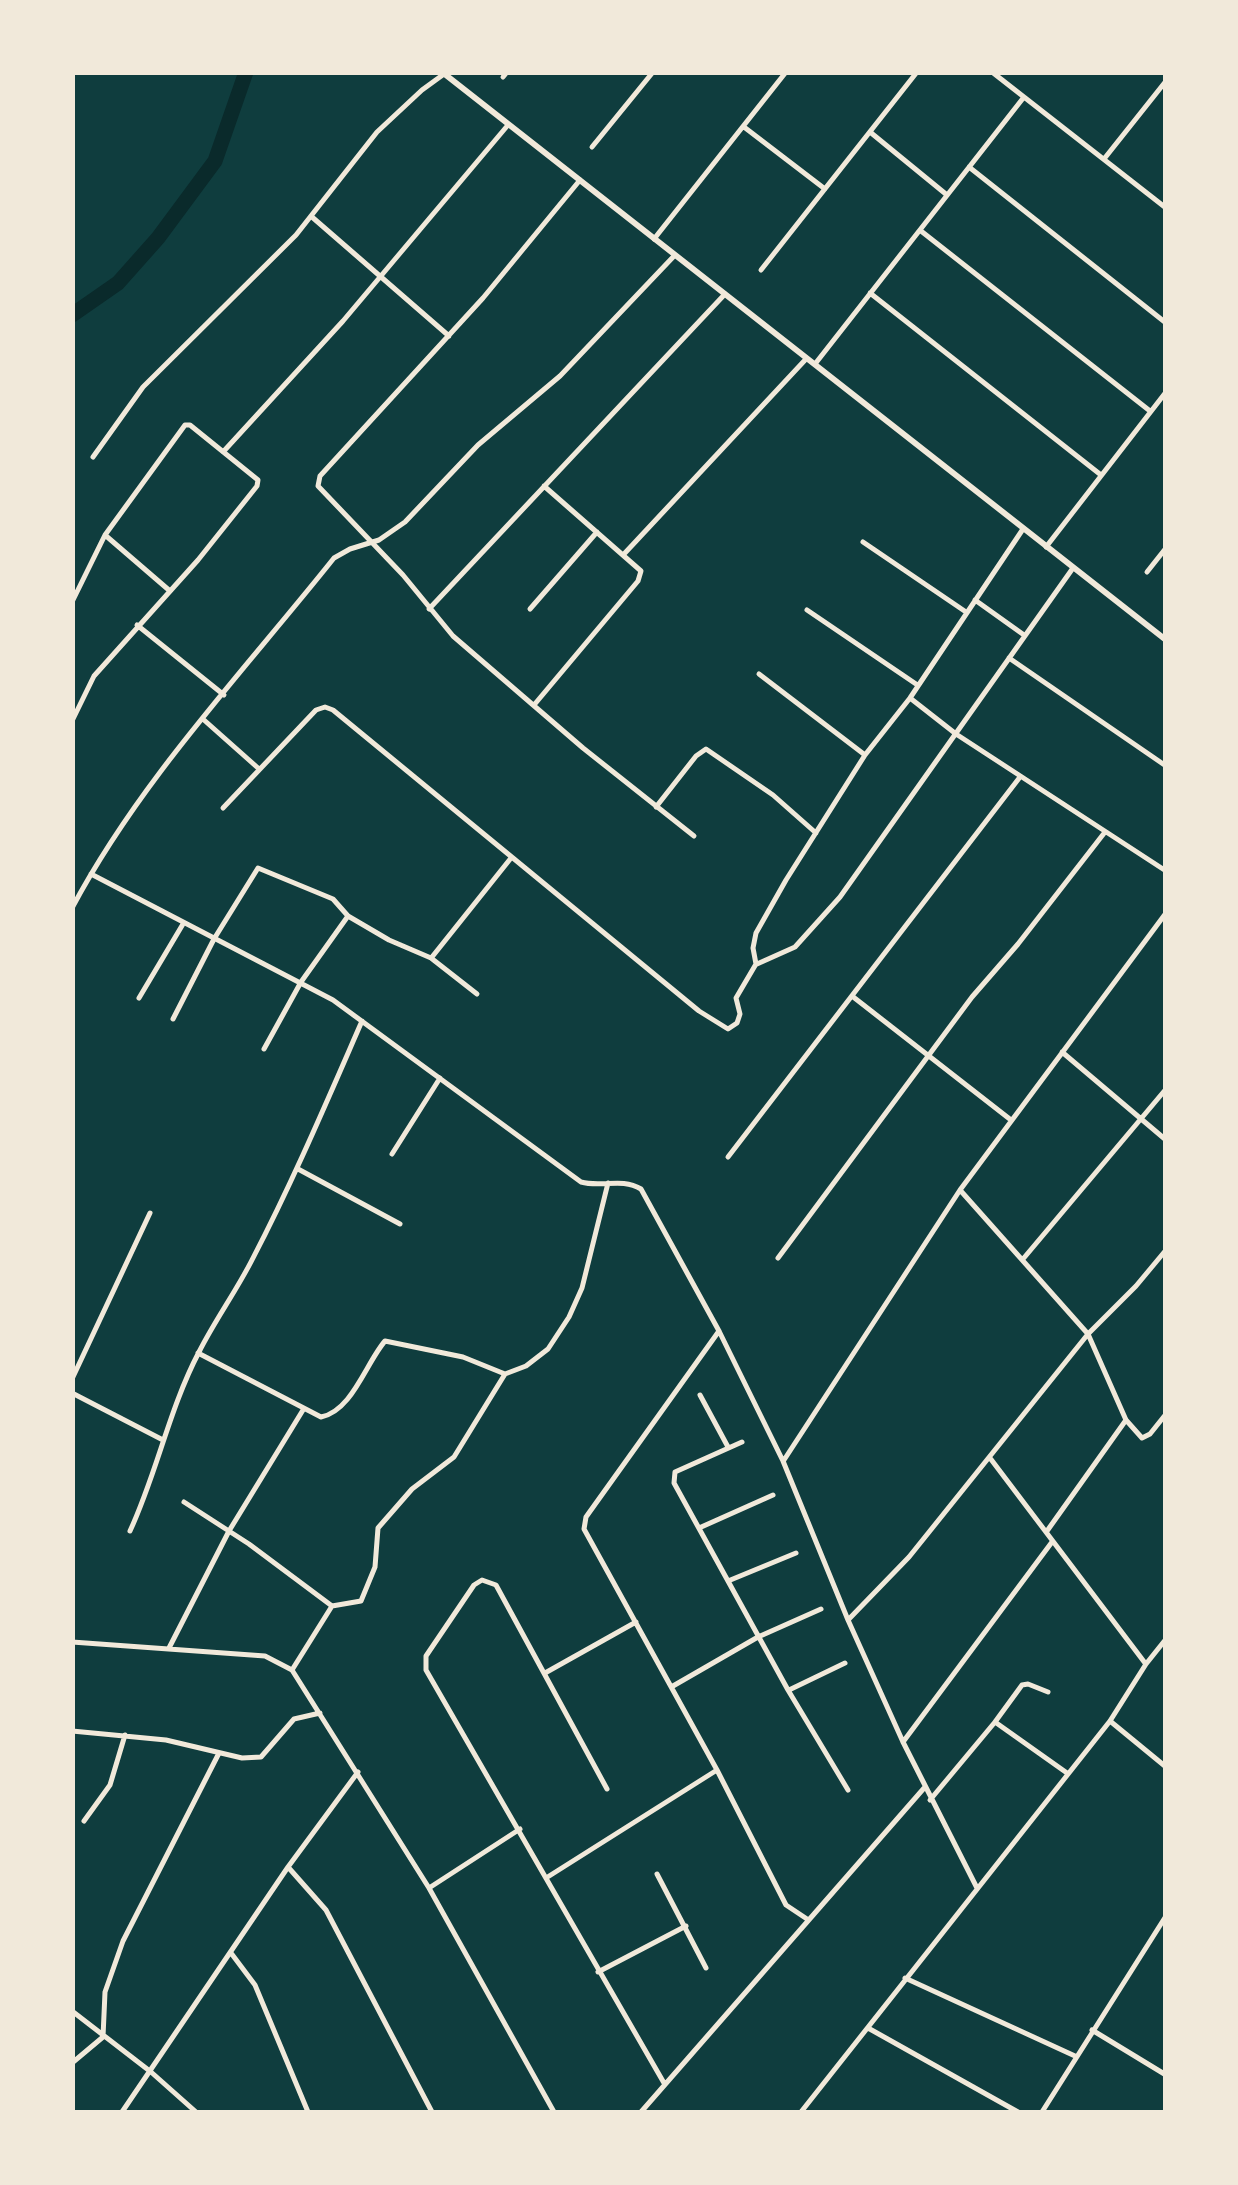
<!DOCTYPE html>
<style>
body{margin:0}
#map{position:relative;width:1238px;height:2185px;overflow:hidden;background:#0f3d3e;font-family:"Work Sans",sans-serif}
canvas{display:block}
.frame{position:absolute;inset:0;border:75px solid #f1e9da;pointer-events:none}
</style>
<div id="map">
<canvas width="1238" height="2185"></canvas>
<div class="frame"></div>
</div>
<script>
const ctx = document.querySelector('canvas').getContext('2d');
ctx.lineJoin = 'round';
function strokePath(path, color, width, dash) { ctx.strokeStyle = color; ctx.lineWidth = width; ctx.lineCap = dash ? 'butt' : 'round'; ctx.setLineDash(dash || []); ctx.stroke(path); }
strokePath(new Path2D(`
 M 72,315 L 118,283 L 158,238 L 215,161 L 246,72`), '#0a2a2b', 15);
strokePath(new Path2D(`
 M 992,72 L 1166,208
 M 503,77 L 507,72
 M 744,127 L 825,189
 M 870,132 L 947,195
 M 592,147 L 653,72
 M 1104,159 L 1166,81
 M 969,167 L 1166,323
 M 580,180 L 483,298 L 320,476 L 318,486 L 403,575 L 453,636 L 583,748 L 694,836
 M 312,217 L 449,336
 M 921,231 L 1150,411
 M 654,239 L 786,72
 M 761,270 L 917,72
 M 870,293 L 1101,475
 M 815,364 L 1024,97
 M 223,452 L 343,321 L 508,125
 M 93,457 L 143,387 L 296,235 L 377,132 L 422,90 L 444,74
 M 105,535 L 170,591
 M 863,542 L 966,612
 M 1046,547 L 1166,392
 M 624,554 L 806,359
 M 1147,572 L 1166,548
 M 975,600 L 1024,635
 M 72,602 L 105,535 L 185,425 L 190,425 L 258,480 L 257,486 L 198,560 L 94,676 L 72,721
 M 429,609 L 725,294
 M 530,609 L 597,532
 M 807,610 L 916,684
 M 137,625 L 224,695
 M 1009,658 L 1166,766
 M 759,674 L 865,755
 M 910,698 L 956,734 L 1166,871
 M 534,705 L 638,581 L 641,571 L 544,486
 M 204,720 L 258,768
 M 656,807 L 696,756 L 706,749 L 773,795 L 816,833
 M 223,808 L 316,710 L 325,707 L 333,710 L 699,1011 L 728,1029 L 737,1023 L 740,1014 L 736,998 L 756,964 L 753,948 L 756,933 L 786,880 L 865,755 L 910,698 L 1023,529
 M 91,874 L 333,1000 L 581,1182 C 602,1188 621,1177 641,1189 L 719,1331 L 783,1461 L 848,1620 L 903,1742 L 977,1888
 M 72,908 C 140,780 244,671 334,558 L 350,549 L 379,540 L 405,522 L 478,445 L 560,376 L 675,255
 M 432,957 L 511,858
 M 757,964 L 795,947 L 840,897 L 1073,568
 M 852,996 L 1011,1120
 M 139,998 L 183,924
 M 173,1019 L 214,939 L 258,868 L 333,899 L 348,916 L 389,940 L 431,958 L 477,994
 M 264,1049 L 301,982 L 348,916
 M 1062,1052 L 1166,1140
 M 392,1154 L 440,1078
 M 728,1157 L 1020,777
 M 298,1169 L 400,1224
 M 960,1190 L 1088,1334 L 1126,1420 L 1142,1438 L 1150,1434 L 1166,1414
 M 778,1258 L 972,997 L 1018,944 L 1105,832
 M 1023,1259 L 1166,1089
 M 719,1331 L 586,1517 L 584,1529 L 717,1770 L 786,1905 L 807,1919
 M 198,1353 L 321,1417 C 352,1411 366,1363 385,1341 L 463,1357 L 505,1374
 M 72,1379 L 150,1213
 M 72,1393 L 163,1440
 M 700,1395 L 728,1447
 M 742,1442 L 675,1472 L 674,1483 L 788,1690 L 848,1790
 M 990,1458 L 1145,1663
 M 784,1460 L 960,1190 L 1166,913
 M 184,1502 L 249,1544 L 332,1606
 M 699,1528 L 773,1495
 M 130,1531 C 157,1473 169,1409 199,1352 C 215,1320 237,1290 253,1258 C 293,1181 327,1101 362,1021
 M 1047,1531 L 1126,1420
 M 728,1581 L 796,1553
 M 848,1620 L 909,1557 L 1088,1334 L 1136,1286 L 1166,1250
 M 72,1642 L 265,1656 L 292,1670 L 429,1888 L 554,2112
 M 169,1648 L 229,1531 L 303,1410
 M 292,1670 L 332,1606 L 361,1601 L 375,1567 L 378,1528 L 412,1489 L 454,1457 L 505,1374 L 526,1366 L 548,1349 L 569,1317 L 582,1288 L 608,1183
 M 545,1673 L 636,1622
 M 673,1686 L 758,1637 L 821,1609
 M 789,1690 L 845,1663
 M 1048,1692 L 1028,1684 L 1022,1685 L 995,1722 L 1067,1773
 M 1110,1721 L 1166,1767
 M 72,1731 L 166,1740 L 242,1758 L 261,1757 L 294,1719 L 320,1713
 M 903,1742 L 1052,1542
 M 607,1789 L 496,1585 L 482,1580 L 474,1585 L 426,1656 L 426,1670 L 664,2083
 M 930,1800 L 995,1722
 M 84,1821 L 110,1785 L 125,1735
 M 288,1867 L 326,1910 L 432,2112
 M 657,1874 L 706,1968
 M 546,1878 L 717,1770
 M 429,1888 L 520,1829
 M 231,1953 L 255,1985 L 308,2112
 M 598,1972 L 686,1926
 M 905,1978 L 1075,2056
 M 72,2011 L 151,2072 L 196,2112
 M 868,2028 L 1018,2112
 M 1092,2030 L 1166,2075
 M 72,2063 L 103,2037 L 105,1992 L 123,1941 L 218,1755
 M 122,2112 L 288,1867 L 358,1772
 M 641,2112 L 925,1787
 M 801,2112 L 1110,1721 L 1146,1664 L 1166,1639
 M 1042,2112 L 1166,1916`), '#f1e9da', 5);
strokePath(new Path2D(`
 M 442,72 L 1166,640`), '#f1e9da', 6);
</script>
